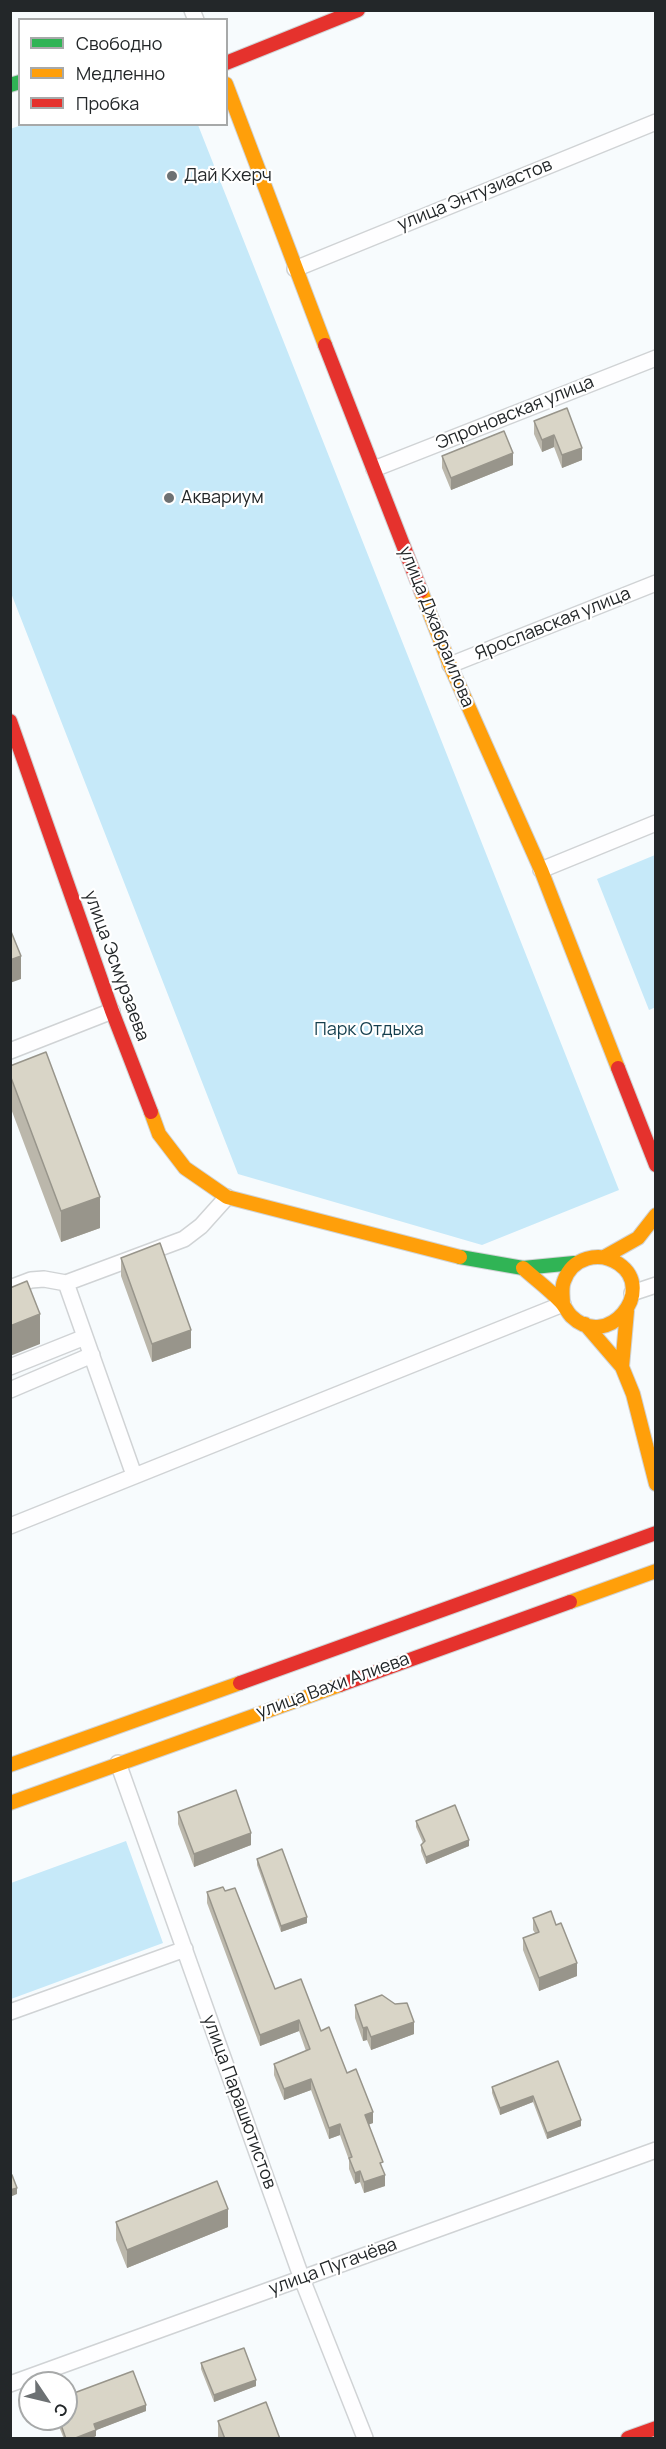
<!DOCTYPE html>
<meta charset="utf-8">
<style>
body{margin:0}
#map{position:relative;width:666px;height:2449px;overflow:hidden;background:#f7fbfd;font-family:Manrope,sans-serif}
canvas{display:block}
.frame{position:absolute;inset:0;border:12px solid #232729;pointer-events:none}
.legend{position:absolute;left:18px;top:18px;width:210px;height:108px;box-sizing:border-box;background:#fff;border:2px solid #a7a9a9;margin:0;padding:8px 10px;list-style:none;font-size:18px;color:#232729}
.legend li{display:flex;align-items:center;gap:12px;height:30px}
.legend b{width:30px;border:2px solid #a7a9a9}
.north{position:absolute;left:18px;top:2371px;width:60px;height:60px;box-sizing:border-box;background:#fff;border:2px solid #a7a9a9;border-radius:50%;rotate:125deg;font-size:16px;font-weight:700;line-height:24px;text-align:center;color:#232729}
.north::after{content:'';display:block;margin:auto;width:21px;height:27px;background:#6d7173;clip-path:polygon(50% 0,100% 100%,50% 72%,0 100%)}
</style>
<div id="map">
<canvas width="666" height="2449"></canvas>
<div class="frame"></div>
<ul class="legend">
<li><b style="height:8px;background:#30b455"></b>Свободно</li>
<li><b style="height:8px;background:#ff9f0a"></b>Медленно</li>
<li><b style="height:8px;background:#e5322d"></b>Пробка</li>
</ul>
<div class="north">С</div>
</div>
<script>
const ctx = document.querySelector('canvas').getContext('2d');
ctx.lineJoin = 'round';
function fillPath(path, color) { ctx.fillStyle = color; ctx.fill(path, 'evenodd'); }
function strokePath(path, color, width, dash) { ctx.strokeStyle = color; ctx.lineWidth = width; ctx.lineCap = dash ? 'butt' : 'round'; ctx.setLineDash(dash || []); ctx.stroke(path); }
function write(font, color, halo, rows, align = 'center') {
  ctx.font = font + ' Manrope,sans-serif'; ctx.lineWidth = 4.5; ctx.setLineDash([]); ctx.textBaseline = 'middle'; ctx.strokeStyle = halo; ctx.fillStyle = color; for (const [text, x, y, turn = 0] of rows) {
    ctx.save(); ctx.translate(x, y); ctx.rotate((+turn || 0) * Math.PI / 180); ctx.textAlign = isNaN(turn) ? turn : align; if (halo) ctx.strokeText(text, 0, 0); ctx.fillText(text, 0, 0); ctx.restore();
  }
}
fillPath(new Path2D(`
 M 22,125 L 198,125 L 619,1190 L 482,1245 L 238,1174 L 11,593 L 10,129 Z
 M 655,855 L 656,1007 L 649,1010 L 597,879 Z
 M 126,1841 L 163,1943 L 11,1999 L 11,1883 Z`), '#c6e9f9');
const street = new Path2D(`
 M 192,10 L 196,20
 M 295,269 L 656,122
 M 374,469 L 656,358
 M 450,665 L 656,583
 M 541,870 L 656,823
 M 10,1051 L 112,1011
 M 66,1283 L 134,1475
 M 10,1288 L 31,1280 L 44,1279 L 66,1283 L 184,1239 L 201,1226 L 227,1197
 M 632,1293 L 656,1285
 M 10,1367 L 85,1337
 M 10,1390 L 92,1355
 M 10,1526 L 563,1304
 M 118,1763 L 302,2279 L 365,2438
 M 10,2012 L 185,1949
 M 10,2384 L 656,2150`);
const fast = new Path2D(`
 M 10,85 L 20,82
 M 460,1257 L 523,1268 L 574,1263`);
const slow = new Path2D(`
 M 226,84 L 325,345
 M 421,591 L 450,665 L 541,870 L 618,1068
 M 151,1112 L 159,1134 L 185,1168 L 227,1197 L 460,1257
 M 606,1256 L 638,1238 L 656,1215
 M 523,1268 C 535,1279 549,1289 561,1302 C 565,1306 567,1312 571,1316 C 608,1352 657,1290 619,1264 C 599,1250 572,1258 564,1281 C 561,1288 563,1297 563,1304
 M 585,1324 L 622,1367 L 633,1394 L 656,1484
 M 622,1367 L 627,1311
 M 570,1602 L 656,1571
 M 10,1765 L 240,1683
 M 10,1803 L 340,1685`);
const jam = new Path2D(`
 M 226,63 L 358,10
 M 325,345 L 421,591
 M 10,721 L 112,1011 L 151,1112
 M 618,1068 L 656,1165
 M 240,1683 L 656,1533
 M 340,1685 L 570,1602
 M 628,2438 L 656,2428`);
strokePath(street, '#d0d3d5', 18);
strokePath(fast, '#d0d3d5', 16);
strokePath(slow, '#d0d3d5', 16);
strokePath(jam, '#d0d3d5', 16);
strokePath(street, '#fefeff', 15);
strokePath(fast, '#30b455', 14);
strokePath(slow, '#ff9f0a', 14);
strokePath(jam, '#e5322d', 14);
fillPath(new Path2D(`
 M 567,408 L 582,460 L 562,468 L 554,447 L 542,452 L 534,434 L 534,421 Z
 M 442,456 L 513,465 L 451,490 L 442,468 Z
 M 10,1066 L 100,1228 L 61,1242 L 10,1106 Z
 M 121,1258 L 191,1348 L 152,1362 L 121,1276 Z
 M 178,1812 L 251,1845 L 194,1867 L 178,1824 Z
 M 416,1821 L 469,1846 L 426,1864 L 421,1851 L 421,1845 L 423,1843 L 416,1827 Z
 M 257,1859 L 307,1923 L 281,1932 L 257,1865 Z
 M 207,1892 L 275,1989 L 321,2031 L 347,2073 L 373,2123 L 369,2124 L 383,2171 L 385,2186 L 364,2193 L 360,2182 L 355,2184 L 349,2169 L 349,2160 L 340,2135 L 329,2139 L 311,2090 L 284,2100 L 274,2075 L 274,2064 L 306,2051 L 299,2031 L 260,2046 L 207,1903 Z
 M 533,1918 L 577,1976 L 539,1991 L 523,1950 L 523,1938 L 535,1933 L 533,1930 Z
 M 355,2005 L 414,2034 L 371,2050 L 367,2040 L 363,2041 L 355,2018 Z
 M 558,2061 L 581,2126 L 547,2139 L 533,2102 L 500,2115 L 492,2093 L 492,2087 Z
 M 116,2222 L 228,2227 L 127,2268 L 116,2240 Z
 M 201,2363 L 256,2386 L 214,2402 L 201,2369 Z
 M 146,2411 L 96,2430 L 96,2436 L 90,2439 L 64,2439 L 56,2419 L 66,2419 Z
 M 218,2421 L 280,2439 L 218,2439 Z`), '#bbb7ab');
fillPath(new Path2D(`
 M 554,435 L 554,447 L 542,452 L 542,440 Z
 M 582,448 L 582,460 L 562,468 L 562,455 Z
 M 513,453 L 513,465 L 451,490 L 451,478 Z
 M 21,956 L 21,979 L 10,983 L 10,960 Z
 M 100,1197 L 100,1228 L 61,1242 L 61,1211 Z
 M 40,1314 L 40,1344 L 10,1356 L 10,1326 Z
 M 191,1330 L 191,1348 L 152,1362 L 152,1344 Z
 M 251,1833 L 251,1845 L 194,1867 L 194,1854 Z
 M 469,1840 L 469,1846 L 426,1864 L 426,1857 Z
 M 307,1917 L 307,1923 L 281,1932 L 281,1926 Z
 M 577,1963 L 577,1976 L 539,1991 L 539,1978 Z
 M 299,2020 L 299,2031 L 260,2046 L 260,2035 Z
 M 414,2022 L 414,2034 L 371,2050 L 371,2037 Z
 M 367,2027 L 367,2040 L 363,2041 L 363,2028 Z
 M 311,2079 L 311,2090 L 284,2100 L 284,2089 Z
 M 533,2096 L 533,2102 L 500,2115 L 500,2108 Z
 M 373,2112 L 373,2123 L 365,2126 L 365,2115 Z
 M 581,2120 L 581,2126 L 547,2139 L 547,2133 Z
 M 340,2124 L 340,2135 L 329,2139 L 329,2128 Z
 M 360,2171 L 360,2182 L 355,2184 L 355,2173 Z
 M 385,2175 L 385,2186 L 364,2193 L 364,2182 Z
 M 17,2188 L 17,2194 L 10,2197 L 10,2190 Z
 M 228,2209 L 228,2227 L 127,2268 L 127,2250 Z
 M 256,2380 L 256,2386 L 214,2402 L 214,2395 Z
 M 146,2405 L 146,2411 L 94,2431 L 94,2424 Z
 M 96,2430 L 96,2436 L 90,2439 L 73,2439 Z`), '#98958b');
const building = new Path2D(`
 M 567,408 L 582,448 L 562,455 L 554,435 L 542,440 L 534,421 Z
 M 504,431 L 513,453 L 451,478 L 442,456 Z
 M 10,929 L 21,956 L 10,960 Z
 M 46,1052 L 100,1197 L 61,1211 L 10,1075 L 10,1066 Z
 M 160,1243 L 191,1330 L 152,1344 L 121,1258 Z
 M 27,1281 L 40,1314 L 10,1326 L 10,1288 Z
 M 236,1790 L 251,1833 L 194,1854 L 178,1812 Z
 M 455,1805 L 469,1840 L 426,1857 L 421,1845 L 425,1841 L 416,1821 Z
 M 282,1849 L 307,1917 L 281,1926 L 257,1859 Z
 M 223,1887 L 225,1891 L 235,1888 L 275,1989 L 301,1979 L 321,2031 L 329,2027 L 347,2073 L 356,2069 L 373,2112 L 365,2115 L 383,2162 L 380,2163 L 385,2175 L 364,2182 L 360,2171 L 355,2173 L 349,2158 L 352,2157 L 340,2124 L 329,2128 L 311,2079 L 284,2089 L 274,2064 L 310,2049 L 299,2020 L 260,2035 L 207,1892 Z
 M 551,1911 L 556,1925 L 561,1923 L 577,1963 L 539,1978 L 523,1938 L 539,1932 L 533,1918 Z
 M 382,1995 L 395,2004 L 407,2003 L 414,2022 L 371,2037 L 367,2027 L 363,2028 L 355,2005 Z
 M 558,2061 L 581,2120 L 547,2133 L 533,2096 L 500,2108 L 492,2087 Z
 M 10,2174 L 12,2175 L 17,2188 L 10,2190 Z
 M 217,2181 L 228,2209 L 127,2250 L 116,2222 Z
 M 244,2348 L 256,2380 L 214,2395 L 201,2363 Z
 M 133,2371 L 146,2405 L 94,2424 L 96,2430 L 73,2439 L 66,2439 L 59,2419 L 66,2419 L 66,2396 Z
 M 266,2402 L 280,2439 L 225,2439 L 218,2421 Z`);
fillPath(building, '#d9d5c7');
strokePath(building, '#98958b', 1.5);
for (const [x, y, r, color] of [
 [172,176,6,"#6d7173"],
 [169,498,6,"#6d7173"]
]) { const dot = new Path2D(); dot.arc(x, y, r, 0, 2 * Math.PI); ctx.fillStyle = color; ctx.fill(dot); strokePath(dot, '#fff', 2); }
write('18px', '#232729', '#fff', [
 ["Дай Кхерч",184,176],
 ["Аквариум",181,498]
], 'left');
write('18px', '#232729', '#fff', [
 ["улица Энтузиастов",475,195,-22],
 ["Эпроновская улица",515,413,-22],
 ["Ярославская улица",553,624,-22],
 ["улица Джабраилова",436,627,68],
 ["улица Эсмурзаева",116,966,70],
 ["улица Вахи Алиева",333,1686,-20],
 ["улица Парашютистов",239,2102,70],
 ["улица Пугачёва",333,2267,-20]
]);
write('18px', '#153f4e', '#fff', [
 ["Парк Отдыха",369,1030]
]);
</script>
